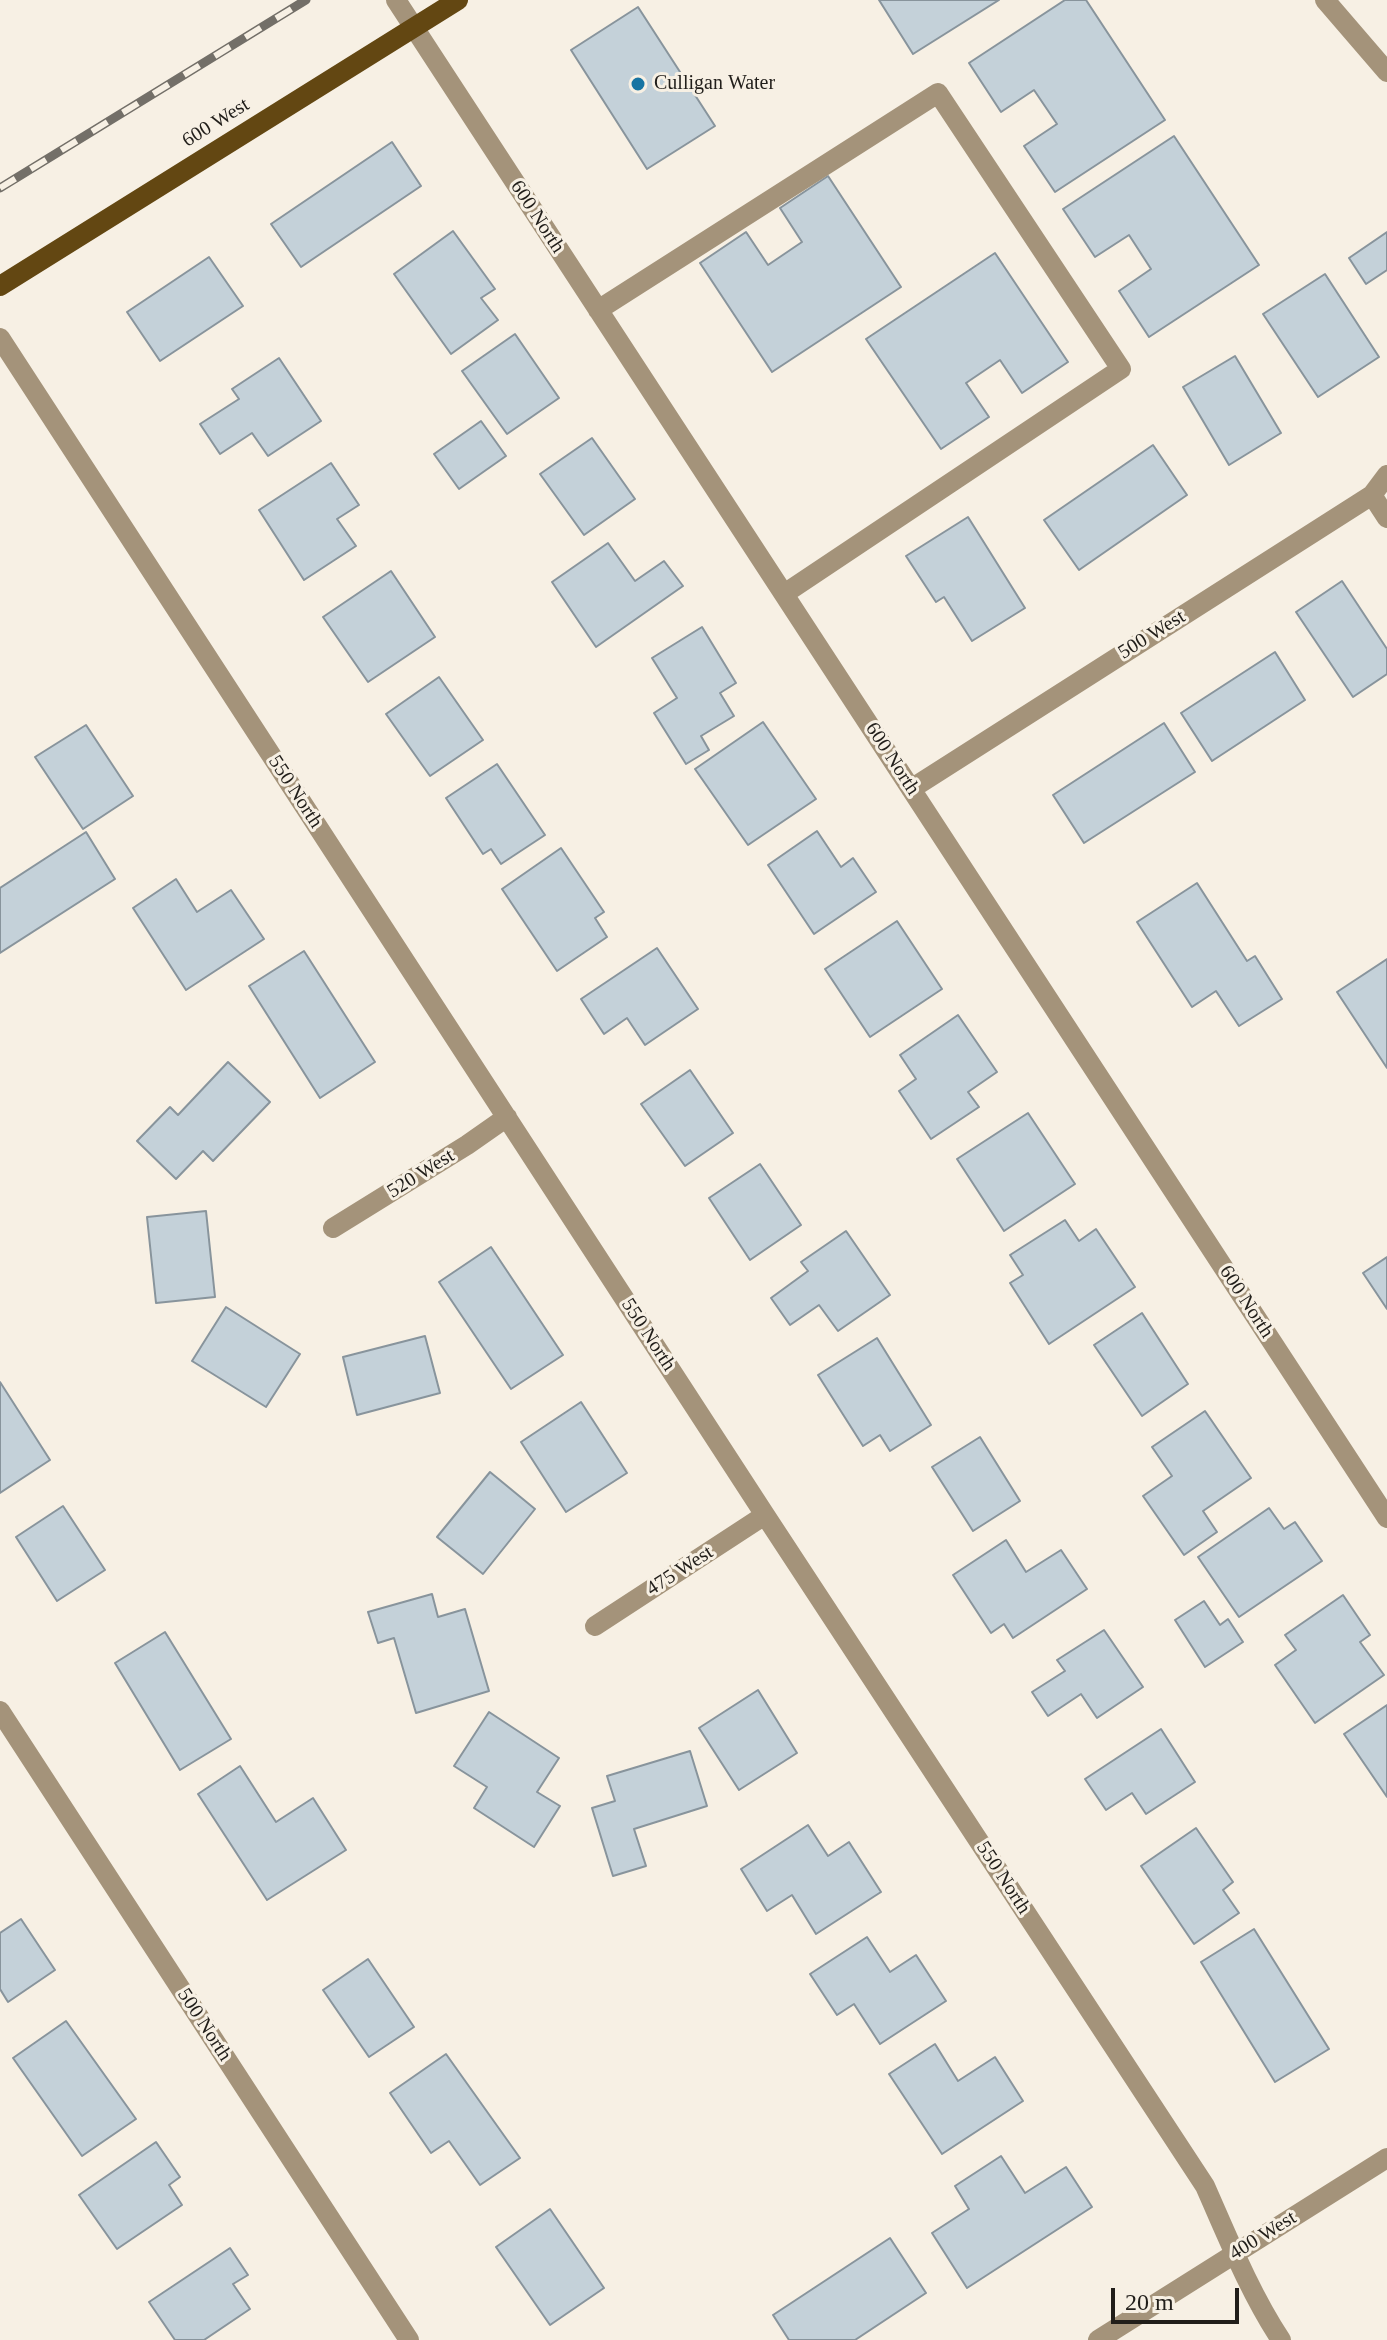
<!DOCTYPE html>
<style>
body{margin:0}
#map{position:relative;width:1387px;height:2340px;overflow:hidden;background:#f7f0e4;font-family:"Times New Roman",serif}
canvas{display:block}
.scale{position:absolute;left:1111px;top:2288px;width:128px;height:36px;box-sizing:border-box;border:4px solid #211e1a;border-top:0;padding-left:10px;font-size:24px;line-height:28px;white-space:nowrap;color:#211e1a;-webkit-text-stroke:6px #f7f0e4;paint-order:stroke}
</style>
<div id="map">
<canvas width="1387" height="2340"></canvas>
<div class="scale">20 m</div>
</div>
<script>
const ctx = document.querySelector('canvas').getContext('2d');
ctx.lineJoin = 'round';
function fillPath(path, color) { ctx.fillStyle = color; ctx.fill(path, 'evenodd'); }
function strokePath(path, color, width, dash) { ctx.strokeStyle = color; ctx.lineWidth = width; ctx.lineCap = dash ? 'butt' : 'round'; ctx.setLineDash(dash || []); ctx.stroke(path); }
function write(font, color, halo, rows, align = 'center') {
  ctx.font = font + ' "Times New Roman",serif'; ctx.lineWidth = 6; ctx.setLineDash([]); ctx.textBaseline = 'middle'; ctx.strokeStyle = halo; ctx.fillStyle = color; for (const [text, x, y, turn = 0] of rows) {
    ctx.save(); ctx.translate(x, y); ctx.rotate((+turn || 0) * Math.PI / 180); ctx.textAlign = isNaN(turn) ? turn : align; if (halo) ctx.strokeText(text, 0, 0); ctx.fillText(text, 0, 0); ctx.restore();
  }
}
const building = new Path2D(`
 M 879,0 L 999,0 L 913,54 Z
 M 1065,0 L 1086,0 L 1165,120 L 1055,192 L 1024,146 L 1057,124 L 1034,90 L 1001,112 L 969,63 Z
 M 638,7 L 715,126 L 647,169 L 571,50 Z
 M 1174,136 L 1259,265 L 1149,337 L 1119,291 L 1151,269 L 1129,235 L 1095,257 L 1063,209 Z
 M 392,142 L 421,186 L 301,267 L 271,224 Z
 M 828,176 L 901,287 L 772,372 L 700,263 L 746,232 L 768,265 L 802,242 L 780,208 Z
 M 453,231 L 495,289 L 481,298 L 498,320 L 451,354 L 394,274 Z
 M 1387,232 L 1387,270 L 1366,284 L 1349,258 Z
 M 995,253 L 1068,362 L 1022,393 L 1000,360 L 966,383 L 989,417 L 941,449 L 866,339 Z
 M 209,257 L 243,306 L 160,361 L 127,312 Z
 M 1325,274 L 1379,357 L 1318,397 L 1263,314 Z
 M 515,334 L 559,398 L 507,434 L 462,371 Z
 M 1235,356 L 1281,433 L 1229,465 L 1183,387 Z
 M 279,358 L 321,421 L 268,456 L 252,433 L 220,454 L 200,424 L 239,399 L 232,389 Z
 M 481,421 L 506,456 L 459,489 L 434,454 Z
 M 592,438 L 635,499 L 584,535 L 540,474 Z
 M 1153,445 L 1187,495 L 1079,570 L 1044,520 Z
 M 331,463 L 359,505 L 337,519 L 356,546 L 304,580 L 259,510 Z
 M 968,517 L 1025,608 L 972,641 L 944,597 L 936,602 L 906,556 Z
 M 608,543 L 635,581 L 664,561 L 683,586 L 596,647 L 552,582 Z
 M 391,571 L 435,637 L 368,682 L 323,617 Z
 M 1342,581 L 1387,649 L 1387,674 L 1353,697 L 1296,612 Z
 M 702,627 L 736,683 L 720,693 L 734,716 L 701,736 L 709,750 L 686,764 L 654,713 L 677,698 L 652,658 Z
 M 1275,652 L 1305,700 L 1212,761 L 1181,713 Z
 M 439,677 L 483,740 L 430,776 L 386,714 Z
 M 763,722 L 816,799 L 748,845 L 695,769 Z
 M 1164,723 L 1195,772 L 1084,843 L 1053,795 Z
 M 86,725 L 133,796 L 83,829 L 35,757 Z
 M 497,764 L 545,835 L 501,864 L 491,849 L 483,854 L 446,798 Z
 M 817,831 L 841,867 L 853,858 L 876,892 L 814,934 L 768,865 Z
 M 86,832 L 115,879 L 0,953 L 0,888 Z
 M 561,848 L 604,912 L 595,918 L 607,937 L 557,971 L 502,889 Z
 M 176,879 L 197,912 L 231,890 L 264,939 L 186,990 L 133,908 Z
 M 1197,883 L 1247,961 L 1255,956 L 1282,999 L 1239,1026 L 1216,991 L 1192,1007 L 1137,922 Z
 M 897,921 L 942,989 L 870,1037 L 825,969 Z
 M 657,948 L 698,1009 L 645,1045 L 627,1018 L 604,1034 L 581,999 Z
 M 304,951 L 375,1062 L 320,1098 L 249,986 Z
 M 1387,959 L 1387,1068 L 1337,992 Z
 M 958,1015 L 997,1072 L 968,1092 L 979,1107 L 931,1139 L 899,1091 L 916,1079 L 900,1055 Z
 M 228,1062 L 270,1102 L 213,1161 L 203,1151 L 176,1179 L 137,1141 L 170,1107 L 178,1115 Z
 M 690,1070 L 733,1133 L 685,1166 L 641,1104 Z
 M 1028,1113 L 1075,1184 L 1004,1231 L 957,1159 Z
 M 760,1164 L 801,1225 L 750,1260 L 709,1198 Z
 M 206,1211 L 215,1297 L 156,1303 L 147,1217 Z
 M 1065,1220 L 1079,1241 L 1096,1229 L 1135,1287 L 1049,1344 L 1010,1283 L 1023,1275 L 1010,1255 Z
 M 846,1231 L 890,1295 L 838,1331 L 819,1305 L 790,1325 L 771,1298 L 808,1271 L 801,1262 Z
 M 491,1247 L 563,1355 L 511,1389 L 439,1282 Z
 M 1387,1257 L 1387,1309 L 1363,1273 Z
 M 226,1307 L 300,1354 L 266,1407 L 192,1361 Z
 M 1142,1313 L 1188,1384 L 1142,1416 L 1094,1345 Z
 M 425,1336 L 440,1393 L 357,1415 L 343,1357 Z
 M 877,1338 L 931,1425 L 890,1451 L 880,1435 L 863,1446 L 818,1375 Z
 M 0,1382 L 50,1460 L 0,1493 Z
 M 581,1402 L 627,1473 L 566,1512 L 521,1442 Z
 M 1205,1411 L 1251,1478 L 1203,1511 L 1217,1532 L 1184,1555 L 1143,1496 L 1172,1476 L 1152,1447 Z
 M 980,1437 L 1020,1501 L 973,1531 L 932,1467 Z
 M 490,1472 L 535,1509 L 483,1574 L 437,1537 Z
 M 63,1506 L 105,1570 L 57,1601 L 16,1537 Z
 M 1269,1508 L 1284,1529 L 1295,1522 L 1322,1561 L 1239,1617 L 1198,1557 Z
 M 1006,1540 L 1026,1572 L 1061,1550 L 1087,1589 L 1013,1638 L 1004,1624 L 991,1633 L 953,1575 Z
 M 432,1594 L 438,1617 L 465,1609 L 489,1691 L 416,1713 L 394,1638 L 378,1643 L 368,1612 Z
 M 1343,1595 L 1370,1635 L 1360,1642 L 1384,1675 L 1315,1723 L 1275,1665 L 1296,1650 L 1285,1635 Z
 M 1204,1601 L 1220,1625 L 1228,1619 L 1243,1642 L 1205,1667 L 1175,1620 Z
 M 1104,1630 L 1143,1687 L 1097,1718 L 1081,1694 L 1048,1716 L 1032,1692 L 1065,1671 L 1057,1660 Z
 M 165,1632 L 231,1739 L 180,1770 L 115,1663 Z
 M 758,1690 L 797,1753 L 739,1790 L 699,1728 Z
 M 1387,1705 L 1387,1797 L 1344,1734 Z
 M 489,1712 L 559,1758 L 537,1792 L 560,1806 L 534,1847 L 474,1808 L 487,1787 L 454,1766 Z
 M 1161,1729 L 1195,1782 L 1146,1814 L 1132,1793 L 1106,1810 L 1085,1779 Z
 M 690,1751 L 707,1806 L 634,1829 L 646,1866 L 613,1876 L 592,1808 L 615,1801 L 607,1776 Z
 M 240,1766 L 276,1822 L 313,1798 L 346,1850 L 267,1900 L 198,1794 Z
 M 808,1825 L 828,1856 L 849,1842 L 881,1892 L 816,1934 L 792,1895 L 767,1911 L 741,1869 Z
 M 1196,1828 L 1233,1882 L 1223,1890 L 1239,1913 L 1194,1944 L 1141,1866 Z
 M 21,1919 L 55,1970 L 8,2002 L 0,1989 L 0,1933 Z
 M 1254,1929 L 1329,2049 L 1275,2082 L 1201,1962 Z
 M 867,1937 L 890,1972 L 916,1955 L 946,2001 L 880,2044 L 854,2004 L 837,2015 L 810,1974 Z
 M 368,1959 L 414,2027 L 369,2057 L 323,1990 Z
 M 66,2021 L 136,2119 L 82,2156 L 13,2058 Z
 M 935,2044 L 958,2081 L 995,2057 L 1023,2101 L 942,2154 L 889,2074 Z
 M 446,2054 L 520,2158 L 480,2185 L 449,2141 L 431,2153 L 390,2093 Z
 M 156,2142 L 180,2177 L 169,2185 L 182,2205 L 117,2249 L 79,2195 Z
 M 1001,2156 L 1025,2193 L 1066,2167 L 1092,2207 L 967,2288 L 932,2233 L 969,2209 L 955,2186 Z
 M 550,2209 L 604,2288 L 550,2325 L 496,2247 Z
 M 890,2238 L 926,2293 L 855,2340 L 789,2340 L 773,2315 Z
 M 230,2248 L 248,2275 L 233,2284 L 250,2309 L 204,2340 L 175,2340 L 149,2302 Z`);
fillPath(building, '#c4d1d9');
strokePath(building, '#88949c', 2);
strokePath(new Path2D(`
 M 396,0 L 1387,1518
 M 1325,0 L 1387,72
 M 598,310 L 938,93 L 1121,369 L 784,594
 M 0,338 L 765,1515 L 1205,2186 C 1228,2238 1250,2293 1281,2340
 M 1372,495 L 1387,518
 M 911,789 L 1372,495 L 1387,475
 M 333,1228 L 467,1145 L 507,1117
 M 595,1626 L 765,1515
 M 0,1711 L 409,2340
 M 1098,2340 L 1387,2158`), '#a4937a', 20);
strokePath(new Path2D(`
 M 0,286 L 458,0`), '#634712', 20);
const rail = new Path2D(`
 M 0,188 L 306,0`);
strokePath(rail, '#736f68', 9);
strokePath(rail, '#f7f0e4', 6, [18]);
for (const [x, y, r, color] of [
 [638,84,8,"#1774a2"]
]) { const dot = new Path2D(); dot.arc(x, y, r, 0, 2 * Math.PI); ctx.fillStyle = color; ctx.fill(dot); strokePath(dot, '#f7f0e4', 3); }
write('20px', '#211e1a', '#f7f0e4', [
 ["Culligan Water",654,84]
], 'left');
write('20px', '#211e1a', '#f7f0e4', [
 ["600 West",216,123,-32],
 ["600 North",537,217,57],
 ["500 West",1152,635,-32],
 ["600 North",892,759,57],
 ["550 North",295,792,57],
 ["520 West",421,1174,-32],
 ["600 North",1246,1302,57],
 ["550 North",648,1335,57],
 ["475 West",680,1571,-33],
 ["550 North",1003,1878,57],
 ["500 North",204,2025,57],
 ["400 West",1263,2236,-32]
]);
</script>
